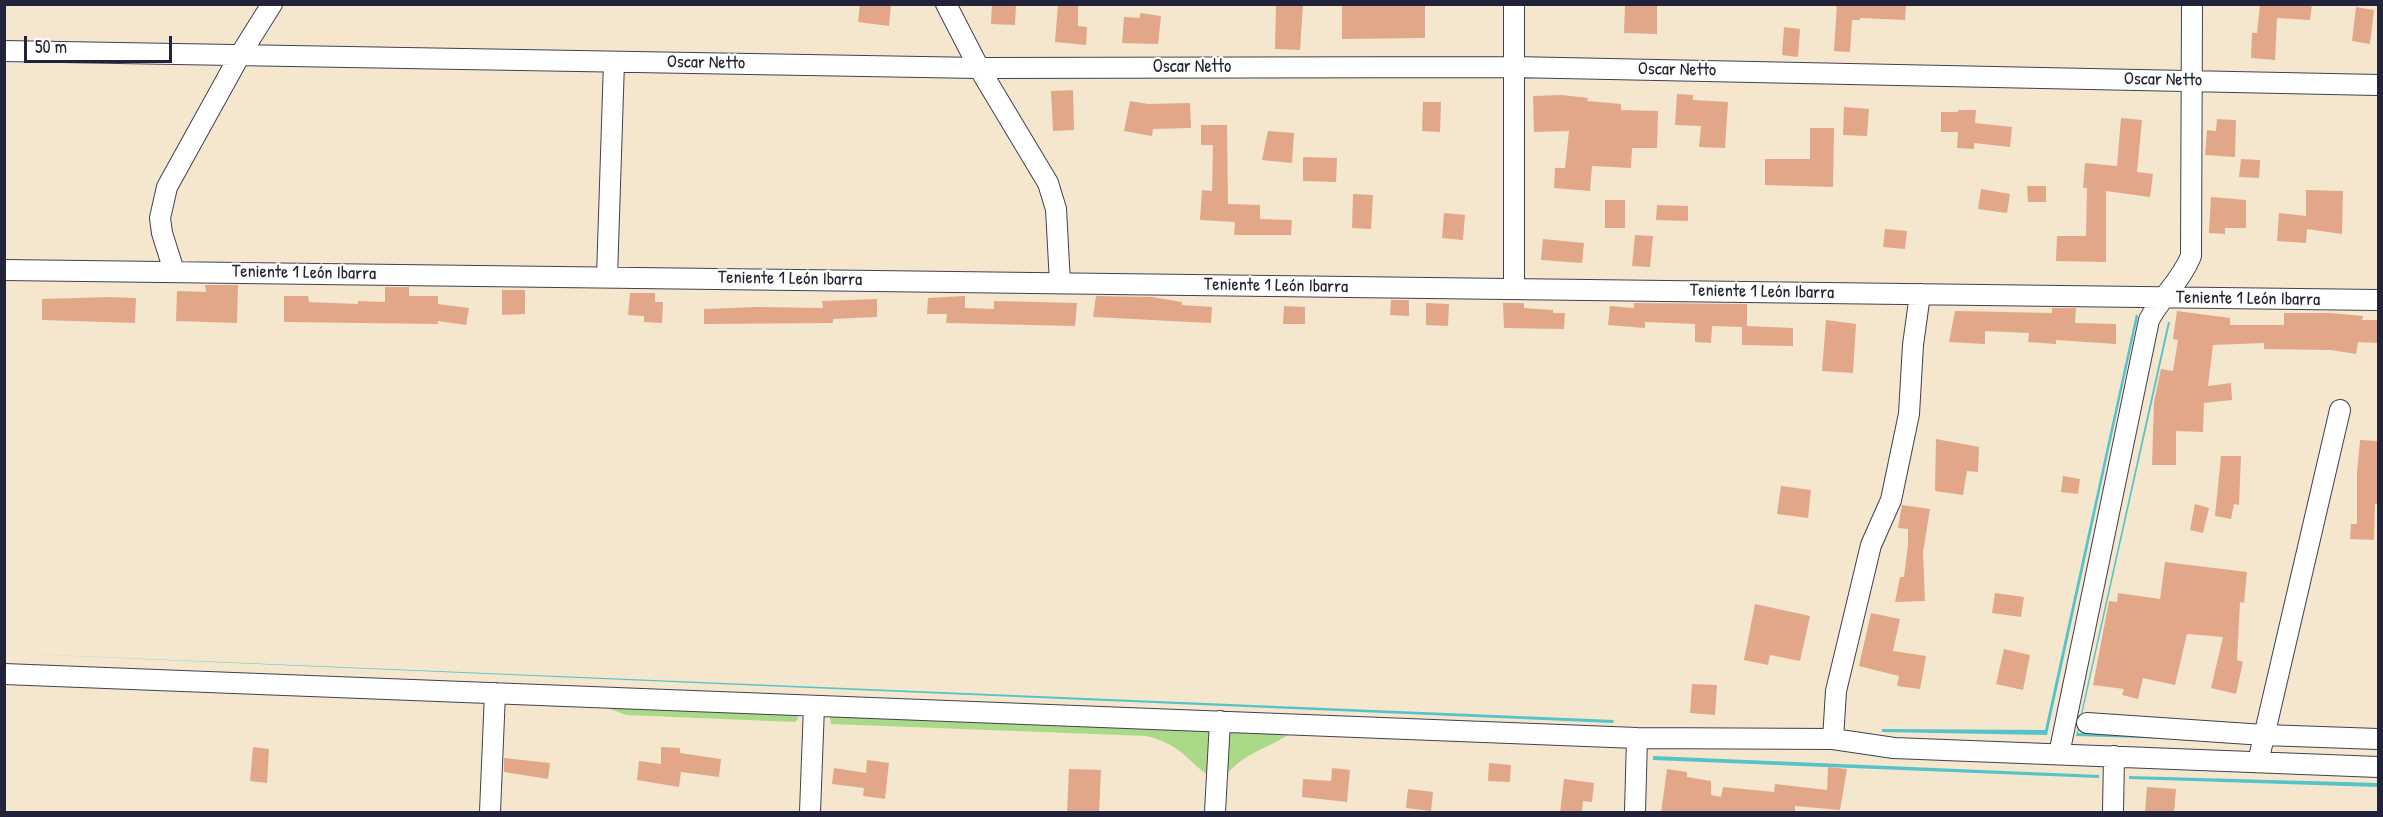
<!DOCTYPE html>
<meta charset="utf-8">
<style>
body{margin:0}
#map{position:relative;width:2383px;height:817px;overflow:hidden;background:#f4e7ce;font-family:"Patrick Hand",sans-serif}
canvas{display:block}
.frame{position:absolute;inset:0;border:6px solid #22223b;pointer-events:none}
.scale{position:absolute;left:24px;top:36px;width:148px;height:27px;box-sizing:border-box;border:3px solid #22223b;border-top:0;padding-left:8px;font-size:18px;line-height:21px;white-space:nowrap;color:#22223b;-webkit-text-stroke:4px #fdfcf7;paint-order:stroke}
</style>
<div id="map">
<canvas width="2383" height="817"></canvas>
<div class="frame"></div>
<div class="scale">50 m</div>
</div>
<script>
const ctx = document.querySelector('canvas').getContext('2d');
ctx.lineJoin = 'round';
function fillPath(path, color) { ctx.fillStyle = color; ctx.fill(path, 'evenodd'); }
function strokePath(path, color, width, dash) { ctx.strokeStyle = color; ctx.lineWidth = width; ctx.lineCap = dash ? 'butt' : 'round'; ctx.setLineDash(dash || []); ctx.stroke(path); }
function write(font, color, halo, rows, align = 'center') {
  ctx.font = font + ' "Patrick Hand",sans-serif'; ctx.lineWidth = 4.5; ctx.setLineDash([]); ctx.textBaseline = 'middle'; ctx.strokeStyle = halo; ctx.fillStyle = color; for (const [text, x, y, turn = 0] of rows) {
    ctx.save(); ctx.translate(x, y); ctx.rotate((+turn || 0) * Math.PI / 180); ctx.textAlign = isNaN(turn) ? turn : align; if (halo) ctx.strokeText(text, 0, 0); ctx.fillText(text, 0, 0); ctx.restore();
  }
}
fillPath(new Path2D(`
 M 608,708 L 797,715 L 798,719 L 795,722 L 626,715 Z
 M 832,716 L 1287,734 L 1288,735 C 1263,751 1237,755 1221,783 C 1190,768 1186,745 1146,736 L 831,724 L 830,718 Z`), '#aada87');
fillPath(new Path2D(`
 M 2136,314 L 2138,316 L 2047,735 L 1882,732 L 1882,729 L 2045,730 Z
 M 2168,322 L 2170,322 L 2078,733 L 2243,741 L 2076,736 Z
 M 5,653 L 1614,720 L 1613,723 Z
 M 1653,756 L 2099,775 L 2099,778 L 1653,760 Z
 M 2129,776 L 2378,783 L 2378,787 L 2129,779 Z`), '#55c3c9');
fillPath(new Path2D(`
 M 860,4 L 891,4 L 889,26 L 858,22 Z
 M 992,4 L 1016,4 L 1015,25 L 991,24 Z
 M 1058,4 L 1078,4 L 1078,26 L 1087,27 L 1086,45 L 1055,42 Z
 M 1276,4 L 1303,4 L 1300,50 L 1275,49 Z
 M 1342,4 L 1425,4 L 1425,38 L 1342,39 Z
 M 1837,4 L 1906,4 L 1905,20 L 1860,18 L 1860,20 L 1852,20 L 1850,52 L 1834,51 Z
 M 2260,4 L 2312,4 L 2310,20 L 2277,18 L 2275,60 L 2251,58 L 2252,33 L 2257,33 Z
 M 1625,5 L 1657,6 L 1657,34 L 1624,33 Z
 M 2356,7 L 2374,10 L 2370,44 L 2352,41 Z
 M 1140,13 L 1161,16 L 1158,44 L 1122,43 L 1124,17 L 1140,18 Z
 M 1784,27 L 1800,29 L 1798,57 L 1782,55 Z
 M 1073,90 L 1074,130 L 1053,131 L 1051,91 Z
 M 1677,94 L 1693,95 L 1693,100 L 1728,102 L 1725,148 L 1699,147 L 1701,126 L 1675,125 Z
 M 1562,95 L 1588,98 L 1587,101 L 1621,104 L 1621,110 L 1658,111 L 1657,148 L 1632,148 L 1631,168 L 1592,166 L 1590,191 L 1554,188 L 1555,168 L 1565,168 L 1569,131 L 1534,132 L 1533,96 Z
 M 1130,101 L 1148,104 L 1190,103 L 1191,128 L 1153,129 L 1152,136 L 1124,131 Z
 M 1423,102 L 1441,102 L 1440,132 L 1422,131 Z
 M 1844,107 L 1869,109 L 1867,136 L 1843,135 Z
 M 1958,110 L 1976,110 L 1975,123 L 2012,127 L 2010,147 L 1974,143 L 1974,149 L 1957,148 L 1958,132 L 1941,132 L 1941,112 L 1958,112 Z
 M 2121,118 L 2142,120 L 2137,172 L 2153,174 L 2150,197 L 2106,191 L 2106,262 L 2056,261 L 2057,236 L 2086,236 L 2087,188 L 2083,188 L 2085,163 L 2117,166 Z
 M 2217,119 L 2236,120 L 2235,157 L 2205,155 L 2207,130 L 2216,131 Z
 M 1201,125 L 1227,125 L 1228,204 L 1260,205 L 1260,219 L 1292,220 L 1291,235 L 1234,235 L 1235,222 L 1200,220 L 1202,190 L 1212,191 L 1213,145 L 1201,145 Z
 M 1810,128 L 1834,128 L 1833,187 L 1765,185 L 1765,159 L 1810,159 Z
 M 1268,131 L 1294,133 L 1292,163 L 1262,160 Z
 M 1303,157 L 1337,158 L 1336,182 L 1303,181 Z
 M 2241,159 L 2260,160 L 2259,178 L 2239,177 Z
 M 2027,186 L 2046,186 L 2046,202 L 2028,202 Z
 M 1981,189 L 2010,194 L 2007,213 L 1978,209 Z
 M 2306,190 L 2343,191 L 2342,234 L 2307,229 L 2306,243 L 2277,241 L 2279,213 L 2306,216 Z
 M 1353,194 L 1373,195 L 1371,229 L 1352,228 Z
 M 2211,197 L 2246,200 L 2246,228 L 2225,228 L 2225,234 L 2209,233 Z
 M 1605,200 L 1625,200 L 1625,228 L 1605,228 Z
 M 1657,205 L 1688,206 L 1688,221 L 1656,220 Z
 M 1444,213 L 1465,215 L 1463,240 L 1442,238 Z
 M 1885,229 L 1907,231 L 1905,249 L 1883,247 Z
 M 1635,235 L 1653,236 L 1650,267 L 1632,266 Z
 M 1543,239 L 1584,243 L 1582,263 L 1541,260 Z
 M 205,285 L 238,285 L 237,323 L 176,321 L 177,291 L 206,292 Z
 M 385,287 L 409,287 L 409,296 L 438,296 L 438,304 L 469,308 L 466,325 L 438,321 L 438,324 L 284,322 L 284,296 L 308,296 L 309,302 L 358,304 L 358,301 L 385,302 Z
 M 502,290 L 525,290 L 525,314 L 502,315 Z
 M 630,293 L 655,293 L 655,302 L 663,302 L 662,323 L 644,322 L 644,316 L 628,315 Z
 M 965,296 L 965,308 L 994,309 L 994,301 L 1077,303 L 1075,326 L 946,323 L 947,314 L 927,314 L 928,298 Z
 M 1096,296 L 1152,297 L 1182,302 L 1182,305 L 1212,307 L 1211,323 L 1093,317 Z
 M 109,297 L 136,298 L 135,323 L 42,320 L 42,299 Z
 M 877,299 L 877,317 L 833,319 L 833,323 L 704,324 L 704,309 L 756,307 L 823,308 L 822,301 Z
 M 1391,300 L 1409,300 L 1409,316 L 1390,315 Z
 M 1426,303 L 1449,304 L 1448,326 L 1426,325 Z
 M 1503,303 L 1524,303 L 1524,308 L 1553,310 L 1553,313 L 1565,313 L 1564,329 L 1504,328 Z
 M 1634,303 L 1747,304 L 1747,326 L 1793,328 L 1793,346 L 1742,345 L 1742,327 L 1712,326 L 1711,343 L 1695,342 L 1695,324 L 1645,322 L 1645,328 L 1608,325 L 1610,306 L 1634,308 Z
 M 1284,306 L 1305,307 L 1305,324 L 1283,324 Z
 M 2052,308 L 2076,308 L 2075,323 L 2116,324 L 2116,344 L 2056,340 L 2056,344 L 2028,342 L 2029,333 L 1985,331 L 1985,344 L 1949,342 L 1955,311 L 2052,313 Z
 M 2177,311 L 2230,318 L 2230,325 L 2284,325 L 2284,313 L 2331,313 L 2363,316 L 2362,320 L 2379,320 L 2379,343 L 2358,342 L 2356,354 L 2331,350 L 2264,349 L 2264,343 L 2213,345 L 2208,386 L 2231,383 L 2232,400 L 2204,403 L 2203,432 L 2176,431 L 2176,465 L 2152,465 L 2154,402 L 2161,369 L 2173,371 L 2178,340 L 2173,339 Z
 M 1826,320 L 1856,324 L 1853,373 L 1822,371 Z
 M 1936,439 L 1979,447 L 1978,472 L 1967,471 L 1963,495 L 1935,491 Z
 M 2360,440 L 2379,441 L 2379,504 L 2375,504 L 2374,540 L 2350,539 L 2351,524 L 2357,524 L 2357,473 Z
 M 2221,456 L 2241,456 L 2239,505 L 2234,504 L 2231,519 L 2215,516 Z
 M 2063,476 L 2080,479 L 2078,494 L 2061,492 Z
 M 1781,486 L 1811,490 L 1808,518 L 1777,514 Z
 M 2195,504 L 2209,508 L 2203,533 L 2190,530 Z
 M 1902,505 L 1930,509 L 1923,552 L 1925,601 L 1895,602 L 1900,577 L 1904,577 L 1908,545 L 1908,529 L 1898,528 Z
 M 2165,562 L 2247,572 L 2244,603 L 2240,602 L 2237,660 L 2243,662 L 2236,694 L 2211,688 L 2223,637 L 2187,634 L 2175,685 L 2143,678 L 2138,699 L 2122,695 L 2124,689 L 2093,685 L 2109,601 L 2117,602 L 2118,593 L 2160,599 Z
 M 1995,593 L 2024,597 L 2021,617 L 1992,613 Z
 M 1755,604 L 1810,616 L 1800,661 L 1770,655 L 1768,665 L 1744,660 Z
 M 1871,613 L 1900,619 L 1893,651 L 1926,656 L 1920,689 L 1897,686 L 1899,676 L 1859,666 Z
 M 2004,649 L 2030,655 L 2023,690 L 1996,684 Z
 M 1692,684 L 1717,685 L 1715,715 L 1690,713 Z
 M 253,747 L 269,749 L 267,783 L 250,781 Z
 M 661,747 L 680,748 L 680,753 L 721,759 L 719,777 L 681,772 L 679,787 L 637,780 L 639,761 L 661,764 Z
 M 504,758 L 550,763 L 548,779 L 504,772 Z
 M 867,760 L 889,763 L 885,799 L 863,796 L 864,788 L 832,784 L 834,768 L 866,773 Z
 M 1489,763 L 1511,765 L 1510,782 L 1488,781 Z
 M 1828,767 L 1847,769 L 1840,810 L 1795,806 L 1795,813 L 1661,813 L 1667,769 L 1687,772 L 1687,777 L 1711,781 L 1711,795 L 1721,797 L 1723,787 L 1774,792 L 1775,784 L 1827,790 Z
 M 1332,768 L 1350,770 L 1347,802 L 1302,797 L 1303,779 L 1331,781 Z
 M 1069,769 L 1101,770 L 1099,813 L 1067,813 Z
 M 1564,779 L 1594,783 L 1592,802 L 1583,801 L 1582,813 L 1560,813 Z
 M 2147,787 L 2176,789 L 2174,813 L 2145,813 Z
 M 1408,789 L 1433,792 L 1431,811 L 1406,808 Z`), '#e2a789');
const street = new Path2D(`
 M 946,4 L 979,68 L 1048,183 L 1056,209 L 1060,283
 M 1514,4 L 1514,289
 M 4,51 L 979,68 L 1513,67 L 2378,85
 M 4,270 L 2378,300
 M 174,271 L 162,233 L 160,218 L 167,187 L 240,55 L 272,4
 M 607,277 L 614,62
 M 4,674 L 1637,738 L 1833,739 L 1894,748 L 2378,767
 M 2087,723 L 2264,735 L 2378,739
 M 1833,739 L 1836,691 L 1871,545 L 1891,500 L 1909,414 L 1913,345 L 1920,294
 M 2059,754 L 2149,320 C 2161,297 2181,281 2191,256 L 2192,4
 M 2258,762 L 2340,410
 M 490,812 L 495,693
 M 810,812 L 814,706
 M 1215,812 L 1220,721
 M 1635,812 L 1637,738
 M 2113,812 L 2114,756`);
strokePath(street, '#424051', 22);
strokePath(street, '#fff', 20);
write('18px', '#22223b', '#fdfcf7', [
 ["Oscar Netto",706,63,1],
 ["Oscar Netto",1192,67],
 ["Oscar Netto",1677,70,1],
 ["Oscar Netto",2163,80,1],
 ["Teniente 1 León Ibarra",304,273,1],
 ["Teniente 1 León Ibarra",790,279,1],
 ["Teniente 1 León Ibarra",1276,286,1],
 ["Teniente 1 León Ibarra",1762,292,1],
 ["Teniente 1 León Ibarra",2248,299,1]
]);
</script>
